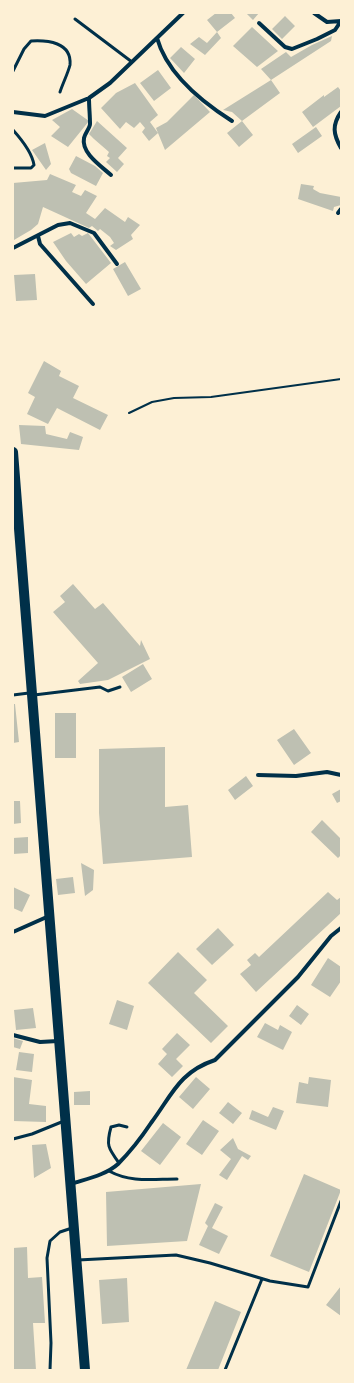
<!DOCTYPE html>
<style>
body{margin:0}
#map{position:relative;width:354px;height:1383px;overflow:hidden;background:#fdf0d5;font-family:Montserrat,sans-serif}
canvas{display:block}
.frame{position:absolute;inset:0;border:14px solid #fdf0d5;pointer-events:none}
</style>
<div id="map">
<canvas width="354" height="1383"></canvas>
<div class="frame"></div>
</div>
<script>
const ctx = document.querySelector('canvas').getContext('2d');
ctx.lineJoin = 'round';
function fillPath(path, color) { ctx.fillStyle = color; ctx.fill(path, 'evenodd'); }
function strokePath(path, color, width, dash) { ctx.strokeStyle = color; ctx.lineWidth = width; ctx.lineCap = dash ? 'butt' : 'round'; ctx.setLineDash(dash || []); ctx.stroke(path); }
fillPath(new Path2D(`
 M 216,13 L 231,13 L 235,18 L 217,32 L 221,38 L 205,55 L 190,44 L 199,37 L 207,43 L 217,32 L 207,20 Z
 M 246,13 L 259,13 L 253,20 Z
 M 285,16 L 295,26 L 282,39 L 272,29 Z
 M 252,27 L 278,51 L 257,67 L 233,46 Z
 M 332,36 L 331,41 L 271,80 L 261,69 L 286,52 L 291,57 L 312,45 Z
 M 181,47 L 195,59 L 184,73 L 170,58 Z
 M 158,70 L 171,88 L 154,101 L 140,83 Z
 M 271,80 L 280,93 L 242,121 L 232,112 L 223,110 Z
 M 135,83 L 158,115 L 150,122 L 158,133 L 156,128 L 167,122 L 194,95 L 210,112 L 165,150 L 158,133 L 149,141 L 142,132 L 145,128 L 140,122 L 134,128 L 126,122 L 120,129 L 101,108 L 116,93 Z
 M 338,87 L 341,91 L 341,106 L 313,127 L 302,112 L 324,95 L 324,97 Z
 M 72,109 L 89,121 L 68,147 L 51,136 L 60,127 L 52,120 Z
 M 97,121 L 127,148 L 118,158 L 124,164 L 117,172 L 106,162 L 110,158 L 107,156 L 109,152 L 94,139 L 89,134 Z
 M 242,121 L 253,135 L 239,147 L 227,133 Z
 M 316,127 L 322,136 L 298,153 L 292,144 Z
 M 45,143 L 51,164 L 46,170 L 32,150 Z
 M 76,156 L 95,166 L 103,173 L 96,186 L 71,173 L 69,169 Z
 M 50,174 L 76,185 L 72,192 L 81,196 L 85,190 L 97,196 L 86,213 L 95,219 L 105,208 L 125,222 L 128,217 L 140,225 L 131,235 L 133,239 L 116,250 L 110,246 L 114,243 L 110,237 L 100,229 L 98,231 L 92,226 L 89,228 L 43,207 L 38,224 L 31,230 L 14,240 L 13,230 L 13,183 L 47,180 Z
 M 301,184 L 314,186 L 313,189 L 320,193 L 341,197 L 341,205 L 334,207 L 333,211 L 298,199 Z
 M 71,233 L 74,237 L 79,234 L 82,236 L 88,233 L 111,263 L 86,284 L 66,261 L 53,242 Z
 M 125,262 L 141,289 L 128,296 L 113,269 Z
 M 35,274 L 37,300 L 16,301 L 14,275 Z
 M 44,361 L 61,371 L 59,376 L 79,386 L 73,398 L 108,415 L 100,430 L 57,408 L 48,424 L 27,414 L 35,397 L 28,393 Z
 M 19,425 L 45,426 L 46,434 L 67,439 L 70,432 L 83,437 L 79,450 L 21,444 Z
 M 73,584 L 95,609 L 103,603 L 140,646 L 141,640 L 150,659 L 108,680 L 80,684 L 78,681 L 98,663 L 53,612 L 65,602 L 60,596 Z
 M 143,664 L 152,679 L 131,692 L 122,677 Z
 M 13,704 L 15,704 L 19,742 L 13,743 Z
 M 55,713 L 76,713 L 76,758 L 55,758 Z
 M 294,729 L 311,753 L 294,765 L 277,740 Z
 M 165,747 L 165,807 L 188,805 L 192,857 L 103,864 L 99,813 L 99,749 Z
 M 246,776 L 253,786 L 235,800 L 228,790 Z
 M 341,789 L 341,801 L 337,803 L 332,794 Z
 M 13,801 L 20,801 L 21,823 L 13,824 Z
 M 322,820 L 341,839 L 341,855 L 338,858 L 311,832 Z
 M 28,837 L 28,853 L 13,854 L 13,838 Z
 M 81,863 L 94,870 L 93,890 L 85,896 Z
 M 73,877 L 75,893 L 58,895 L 56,879 Z
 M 13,887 L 30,895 L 22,912 L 13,908 Z
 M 328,892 L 337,900 L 341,897 L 341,913 L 256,992 L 240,974 L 251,965 L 247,960 L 255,953 L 259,957 Z
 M 218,928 L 234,945 L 212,965 L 196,949 Z
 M 178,952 L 207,980 L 194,993 L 228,1026 L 211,1043 L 148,983 Z
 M 328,958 L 341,967 L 341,981 L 330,997 L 311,985 Z
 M 117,1000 L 134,1006 L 127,1030 L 109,1024 Z
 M 297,1005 L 309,1014 L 301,1025 L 289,1016 Z
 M 33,1008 L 36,1028 L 16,1030 L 14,1010 Z
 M 265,1023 L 278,1030 L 280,1025 L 292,1032 L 283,1050 L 257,1037 Z
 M 177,1033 L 190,1045 L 176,1059 L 183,1066 L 172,1077 L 158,1064 L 167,1054 L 162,1049 Z
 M 13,1038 L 23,1041 L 20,1049 L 13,1047 Z
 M 19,1052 L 34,1054 L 32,1072 L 16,1070 Z
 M 13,1077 L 32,1080 L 29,1104 L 46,1106 L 46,1122 L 13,1121 Z
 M 196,1077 L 210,1089 L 193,1109 L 179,1097 Z
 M 309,1077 L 331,1080 L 328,1107 L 296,1103 L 299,1082 L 308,1084 Z
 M 90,1091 L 90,1105 L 74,1105 L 74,1092 Z
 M 228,1102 L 242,1113 L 233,1124 L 219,1113 Z
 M 273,1107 L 284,1111 L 276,1130 L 249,1119 L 252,1110 L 268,1117 Z
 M 203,1120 L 219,1131 L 202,1155 L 186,1144 Z
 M 163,1123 L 181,1137 L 160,1165 L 141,1151 Z
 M 233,1138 L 238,1149 L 251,1156 L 248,1160 L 242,1156 L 227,1180 L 219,1175 L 231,1159 L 220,1150 Z
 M 46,1144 L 51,1168 L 34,1178 L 32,1145 Z
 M 304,1174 L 341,1190 L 309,1272 L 270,1256 Z
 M 201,1184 L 187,1241 L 107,1246 L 106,1192 Z
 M 215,1203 L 223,1207 L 212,1228 L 228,1236 L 219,1254 L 199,1245 L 208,1226 L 205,1223 Z
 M 27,1247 L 28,1278 L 42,1277 L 45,1323 L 33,1323 L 36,1370 L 13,1370 L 13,1248 Z
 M 127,1278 L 129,1322 L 102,1324 L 99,1280 Z
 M 341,1286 L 341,1316 L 326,1305 Z
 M 215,1301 L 241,1312 L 218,1370 L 186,1370 Z`), '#bec0b2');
strokePath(new Path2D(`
 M 129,413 L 152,402 L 174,398 L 211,397 L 341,379`), '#003049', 2);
strokePath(new Path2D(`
 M 75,19 L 132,62
 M 13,71 L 24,49 L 31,41 C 47,40 72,42 70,65 C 68,73 63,83 60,92
 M 13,130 C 22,140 32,152 34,165 L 31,168 L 13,168
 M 13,695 L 29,693
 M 34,695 L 100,687 L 108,691 L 120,687
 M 13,1139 L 32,1134 L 64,1121
 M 119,1163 C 108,1148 106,1145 111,1127 L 119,1125 L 127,1127
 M 109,1171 C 131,1183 153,1179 177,1179
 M 78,1260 L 176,1255 L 210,1263 L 270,1281 L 308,1287 L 341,1201
 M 50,1370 L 51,1343 L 47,1258 L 50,1241 L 60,1232 L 72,1228
 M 225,1370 L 262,1279`), '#003049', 3);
strokePath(new Path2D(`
 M 314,13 L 327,22 L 341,21
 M 259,23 L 285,47 L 292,49 L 317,39 L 335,30 L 341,21
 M 157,38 C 167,74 202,102 232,121
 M 89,98 C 89,107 90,115 90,124 C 90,128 85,133 84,138 C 81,153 101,166 111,175
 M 13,112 L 45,116 L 89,98 L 110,83 L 183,13
 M 341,112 C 332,125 333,134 341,148
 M 338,213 L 341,209
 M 38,236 L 40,244 L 93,304
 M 13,248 L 58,225 L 70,223 L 94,233 L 117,264
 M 258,775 L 296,776 L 327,772 L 341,775
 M 13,932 L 49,916
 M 13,1035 L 40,1042 L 58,1041
 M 71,1184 C 86,1179 106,1175 118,1164 C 128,1154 143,1135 151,1123 C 172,1095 179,1072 215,1060 L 298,977 L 331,936 L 341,928`), '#003049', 4);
strokePath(new Path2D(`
 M 13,452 L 85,1370`), '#003049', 10);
</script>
